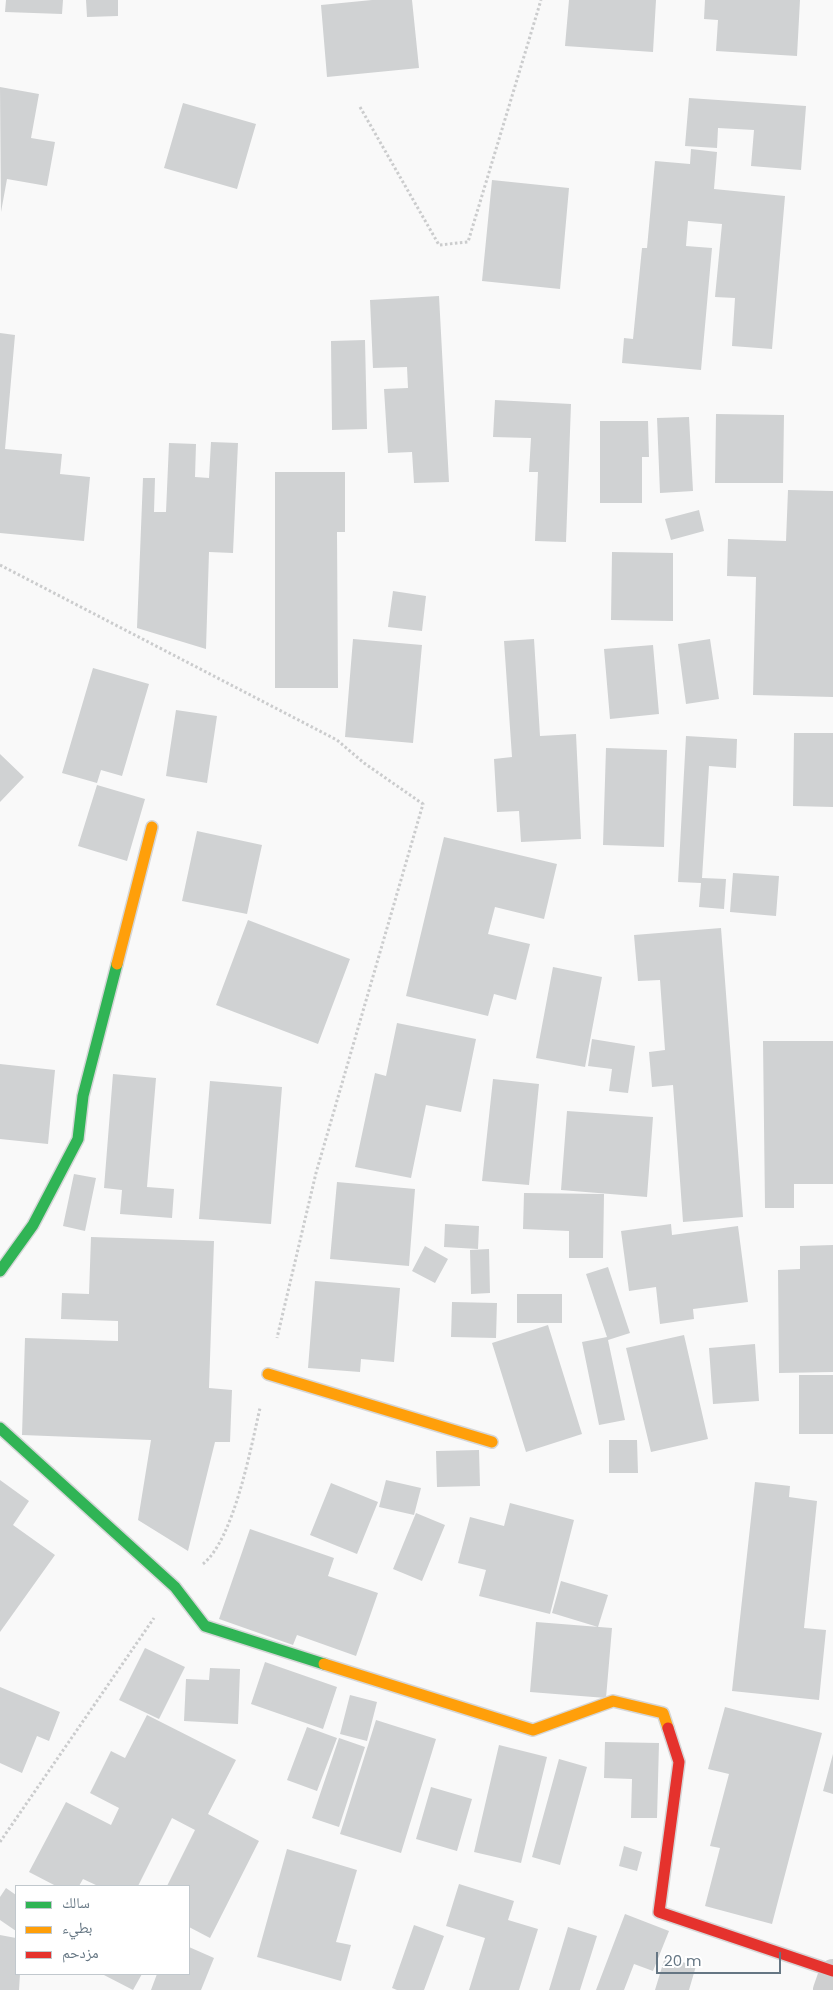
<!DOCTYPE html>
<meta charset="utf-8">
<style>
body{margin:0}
#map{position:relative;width:833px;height:1990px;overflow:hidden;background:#f9f9f9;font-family:Poppins,"Noto Naskh Arabic",sans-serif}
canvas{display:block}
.legend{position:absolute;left:15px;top:1885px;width:175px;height:90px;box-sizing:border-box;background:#fff;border:1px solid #c1c8cd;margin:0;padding:6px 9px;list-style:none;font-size:15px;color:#657683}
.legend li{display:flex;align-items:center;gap:10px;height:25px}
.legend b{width:25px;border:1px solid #c1c8cd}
.scale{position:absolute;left:656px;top:1952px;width:125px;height:22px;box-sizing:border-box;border:2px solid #657683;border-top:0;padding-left:6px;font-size:15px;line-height:18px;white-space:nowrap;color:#657683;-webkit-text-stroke:4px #fff;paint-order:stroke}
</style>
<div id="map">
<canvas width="833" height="1990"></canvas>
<ul class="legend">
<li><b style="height:6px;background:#30b455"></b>سالك</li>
<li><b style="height:6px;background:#ff9f0a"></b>بطيء</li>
<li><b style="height:6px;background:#e5322d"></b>مزدحم</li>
</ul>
<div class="scale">20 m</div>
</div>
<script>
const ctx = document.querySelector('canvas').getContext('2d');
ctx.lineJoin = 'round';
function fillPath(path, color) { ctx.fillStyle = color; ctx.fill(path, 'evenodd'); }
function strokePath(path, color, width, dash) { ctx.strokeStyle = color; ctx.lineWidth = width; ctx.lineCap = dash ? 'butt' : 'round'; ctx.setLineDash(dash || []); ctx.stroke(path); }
fillPath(new Path2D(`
 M 6,0 L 63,0 L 62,14 L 5,12 Z
 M 86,0 L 118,0 L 118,16 L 87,17 Z
 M 372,0 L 412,0 L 419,68 L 327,77 L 321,5 Z
 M 569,0 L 656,0 L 653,52 L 565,46 Z
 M 705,0 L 800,0 L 797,56 L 716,51 L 718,20 L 704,19 Z
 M 0,87 L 39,94 L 31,138 L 55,142 L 47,186 L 7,179 L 1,212 Z
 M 689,98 L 806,106 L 801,170 L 751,166 L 754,130 L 718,128 L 717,148 L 685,146 Z
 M 183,103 L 256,124 L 237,189 L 164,168 Z
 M 691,149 L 717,152 L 714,189 L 785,196 L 772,349 L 732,346 L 735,298 L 715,297 L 722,224 L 688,221 L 686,246 L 712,248 L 701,370 L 622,363 L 624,338 L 633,339 L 642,248 L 647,248 L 655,161 L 690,164 Z
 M 492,180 L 569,188 L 560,289 L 482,281 Z
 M 439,296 L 449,482 L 414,483 L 412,452 L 388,453 L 384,389 L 408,388 L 407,367 L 373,368 L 370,300 Z
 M 0,333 L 15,335 L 5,449 L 62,454 L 60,474 L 90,477 L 84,541 L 0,533 Z
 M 365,340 L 367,429 L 332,430 L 331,341 Z
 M 495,400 L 571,404 L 566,542 L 535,541 L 538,472 L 529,472 L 531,438 L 493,437 Z
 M 716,414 L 784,415 L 783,483 L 715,483 Z
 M 689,417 L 693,491 L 660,493 L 657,418 Z
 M 600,421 L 648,421 L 649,457 L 642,457 L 642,503 L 600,503 Z
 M 211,442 L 238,443 L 233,553 L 209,552 L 206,649 L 137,628 L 143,478 L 155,478 L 154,512 L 166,512 L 169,443 L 196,444 L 195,477 L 209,478 Z
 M 275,472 L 345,472 L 345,532 L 337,532 L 338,688 L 275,688 Z
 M 788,490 L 833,491 L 833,697 L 753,695 L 756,577 L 727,576 L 728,539 L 786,541 Z
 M 699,510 L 704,531 L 671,540 L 665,519 Z
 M 612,552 L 673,553 L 673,621 L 611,620 Z
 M 393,591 L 426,596 L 422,631 L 388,627 Z
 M 353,639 L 422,645 L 413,743 L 345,737 Z
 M 534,639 L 540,736 L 576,734 L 581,839 L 521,842 L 519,811 L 497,812 L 494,759 L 512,757 L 504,641 Z
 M 710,639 L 719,699 L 686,704 L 678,644 Z
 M 653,645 L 659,714 L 610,719 L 604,649 Z
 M 93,668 L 149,684 L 122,776 L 101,770 L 97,783 L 62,773 Z
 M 176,710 L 217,716 L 207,783 L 166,776 Z
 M 794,733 L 833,733 L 833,807 L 793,806 Z
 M 686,736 L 737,739 L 736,768 L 709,766 L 702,878 L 726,879 L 724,909 L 699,907 L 701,883 L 678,882 Z
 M 606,748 L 667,750 L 664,847 L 603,845 Z
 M 0,754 L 24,777 L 0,802 Z
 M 97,785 L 145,799 L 127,861 L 78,846 Z
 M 197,831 L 262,845 L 247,914 L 182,901 Z
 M 444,837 L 557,864 L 544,919 L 495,907 L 488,934 L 530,944 L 516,1000 L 494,994 L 488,1016 L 406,996 Z
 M 733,873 L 779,876 L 776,916 L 730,912 Z
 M 248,920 L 350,959 L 318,1044 L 216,1005 Z
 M 721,928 L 743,1217 L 683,1222 L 673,1085 L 652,1087 L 649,1052 L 665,1050 L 660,980 L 638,981 L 634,935 Z
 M 553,967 L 602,977 L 585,1067 L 536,1058 Z
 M 397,1023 L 476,1039 L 461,1112 L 426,1105 L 411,1178 L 355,1167 L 375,1073 L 386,1076 Z
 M 592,1039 L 635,1046 L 628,1093 L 609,1091 L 612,1069 L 588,1066 Z
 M 763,1041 L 833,1041 L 833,1184 L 794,1184 L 794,1208 L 765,1208 Z
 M 0,1064 L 55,1070 L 48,1144 L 0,1139 Z
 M 113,1074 L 156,1078 L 147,1187 L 174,1189 L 172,1218 L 120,1214 L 122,1190 L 104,1188 Z
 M 493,1079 L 539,1084 L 529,1185 L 482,1181 Z
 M 210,1081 L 282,1087 L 271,1224 L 199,1219 Z
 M 567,1111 L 653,1117 L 647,1197 L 561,1190 Z
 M 74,1174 L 96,1178 L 85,1231 L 63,1226 Z
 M 337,1182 L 415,1189 L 409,1266 L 330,1259 Z
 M 524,1193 L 604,1194 L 603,1258 L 569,1258 L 569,1231 L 523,1229 Z
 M 445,1224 L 479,1226 L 478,1249 L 444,1247 Z
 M 671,1224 L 672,1235 L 738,1226 L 748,1302 L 693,1309 L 694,1319 L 660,1324 L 656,1287 L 629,1291 L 621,1231 Z
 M 91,1237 L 214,1241 L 209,1388 L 232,1390 L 230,1442 L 215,1442 L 188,1551 L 138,1520 L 151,1440 L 22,1435 L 25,1338 L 118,1341 L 118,1321 L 61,1319 L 62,1293 L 89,1294 Z
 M 833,1245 L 833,1372 L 779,1373 L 778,1270 L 800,1269 L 800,1246 Z
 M 425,1246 L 448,1259 L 435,1283 L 412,1271 Z
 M 489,1249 L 490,1293 L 471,1294 L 470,1250 Z
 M 608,1267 L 630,1333 L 608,1340 L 625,1420 L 599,1425 L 582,1342 L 607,1337 L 586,1274 Z
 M 315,1281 L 400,1288 L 394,1362 L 361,1359 L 360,1372 L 308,1368 Z
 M 517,1294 L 562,1294 L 562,1323 L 517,1323 Z
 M 452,1302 L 497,1303 L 496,1338 L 451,1337 Z
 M 548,1325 L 582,1434 L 526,1452 L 492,1343 Z
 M 684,1335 L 708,1439 L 651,1452 L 626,1348 Z
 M 755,1344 L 759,1401 L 713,1404 L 709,1348 Z
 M 799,1375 L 833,1375 L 833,1434 L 799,1434 Z
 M 609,1440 L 637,1440 L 638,1473 L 609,1473 Z
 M 479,1450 L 480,1486 L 437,1487 L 436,1451 Z
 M 0,1480 L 29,1501 L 13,1525 L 55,1555 L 0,1632 Z
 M 386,1480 L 421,1488 L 414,1515 L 379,1507 Z
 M 755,1482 L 790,1486 L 789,1497 L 817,1501 L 804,1628 L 826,1630 L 819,1700 L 732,1691 Z
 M 331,1483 L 378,1502 L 357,1554 L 310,1535 Z
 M 510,1503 L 574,1520 L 550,1614 L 479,1596 L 486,1570 L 458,1563 L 470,1517 L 504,1526 Z
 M 416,1513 L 445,1525 L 422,1581 L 393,1569 Z
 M 250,1529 L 334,1558 L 328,1576 L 378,1593 L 356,1656 L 297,1635 L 293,1645 L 219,1619 Z
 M 561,1581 L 608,1595 L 598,1627 L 552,1613 Z
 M 536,1622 L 612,1628 L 606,1698 L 530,1692 Z
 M 145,1648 L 185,1667 L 159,1719 L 119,1700 Z
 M 265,1662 L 337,1687 L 323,1729 L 251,1704 Z
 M 210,1668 L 240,1669 L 238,1724 L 184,1721 L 186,1679 L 209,1680 Z
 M 0,1687 L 60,1712 L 49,1741 L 37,1736 L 22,1773 L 0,1763 Z
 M 350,1695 L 377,1702 L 367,1741 L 340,1734 Z
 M 725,1707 L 822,1733 L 772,1924 L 705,1906 L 720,1848 L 710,1846 L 729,1774 L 708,1769 Z
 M 147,1715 L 236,1760 L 208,1814 L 259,1841 L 210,1938 L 189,1927 L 189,1886 L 167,1886 L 195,1830 L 172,1818 L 138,1886 L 98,1886 L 83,1879 L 79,1886 L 56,1886 L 29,1872 L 66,1802 L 111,1825 L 119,1808 L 90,1793 L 111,1751 L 125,1758 Z
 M 376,1720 L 436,1739 L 401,1853 L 340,1834 Z
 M 307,1727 L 337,1738 L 317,1791 L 287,1780 Z
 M 339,1738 L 365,1747 L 339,1827 L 312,1818 Z
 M 605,1742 L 659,1743 L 657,1818 L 631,1818 L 632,1779 L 604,1778 Z
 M 499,1745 L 547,1757 L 521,1863 L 474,1852 Z
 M 833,1754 L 833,1794 L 823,1791 Z
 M 559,1759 L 587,1767 L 560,1865 L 532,1857 Z
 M 431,1787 L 472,1799 L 457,1851 L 416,1839 Z
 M 624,1846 L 642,1852 L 637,1871 L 619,1866 Z
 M 287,1849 L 357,1870 L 336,1942 L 351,1945 L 341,1981 L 257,1957 Z
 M 459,1884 L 514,1901 L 508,1920 L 538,1929 L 519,1990 L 469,1990 L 485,1938 L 446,1926 Z
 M 6,1888 L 16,1895 L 16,1931 L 0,1920 L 0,1897 Z
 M 625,1914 L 669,1931 L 653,1971 L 634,1964 L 624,1990 L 596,1990 Z
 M 414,1925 L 444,1936 L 424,1990 L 397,1990 L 392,1988 Z
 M 568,1927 L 597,1936 L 580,1990 L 549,1990 Z
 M 0,1935 L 16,1938 L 16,1974 L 20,1974 L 19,1990 L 0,1990 Z
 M 189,1947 L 214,1958 L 201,1990 L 151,1990 L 157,1974 L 189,1974 Z
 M 665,1957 L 696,1966 L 689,1990 L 655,1990 Z
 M 102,1974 L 142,1974 L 133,1990 Z`), '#d0d2d3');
const fast = new Path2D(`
 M 0,1271 L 33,1225 L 78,1139 L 83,1096 L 117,964
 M 0,1428 L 175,1587 L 205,1626 L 324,1664`);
const slow = new Path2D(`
 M 117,964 L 152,827
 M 268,1374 L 492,1442
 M 324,1664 L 533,1730 L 613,1701 L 663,1713 L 668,1728`);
const jam = new Path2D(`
 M 668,1728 L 679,1762 L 659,1912 L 833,1971`);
strokePath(fast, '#d5d6d7', 14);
strokePath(slow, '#d5d6d7', 14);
strokePath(jam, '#d5d6d7', 14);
strokePath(new Path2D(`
 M 360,107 L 439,245 L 468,242 L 541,0
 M 0,565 L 337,740 L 364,763 L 423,804 L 316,1173 L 277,1338
 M 203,1564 C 234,1539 251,1447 260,1408
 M 0,1842 L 154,1618`), '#cbcccd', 3, [2.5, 2.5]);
strokePath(new Path2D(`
 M 827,1990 L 833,1973`), '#cecfd0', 28);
strokePath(fast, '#30b455', 11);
strokePath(slow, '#ff9f0a', 11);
strokePath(jam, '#e5322d', 11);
</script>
